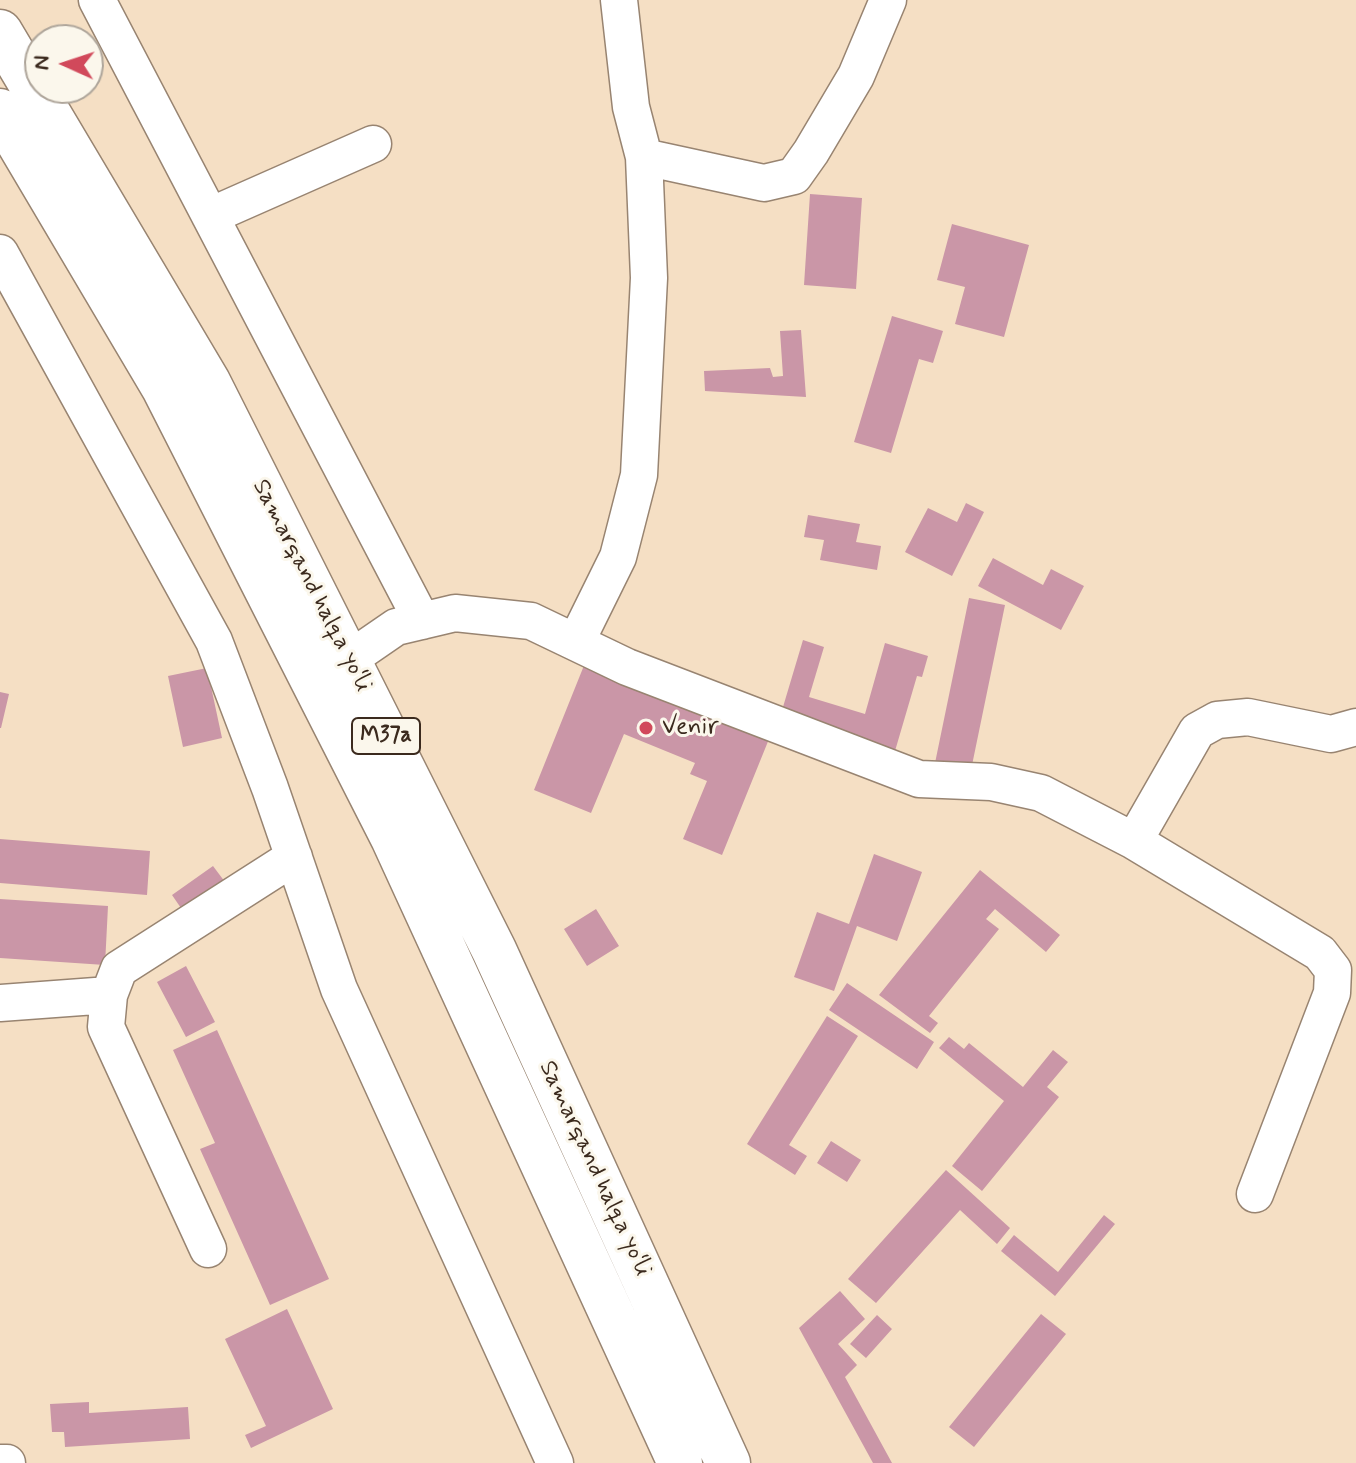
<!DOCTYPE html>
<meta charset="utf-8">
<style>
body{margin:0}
#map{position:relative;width:1356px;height:1463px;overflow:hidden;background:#f5dfc4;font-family:Mynerve,sans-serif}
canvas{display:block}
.north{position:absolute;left:24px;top:24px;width:80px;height:80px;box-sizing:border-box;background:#fbf7ec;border:2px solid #aea59a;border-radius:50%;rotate:273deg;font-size:22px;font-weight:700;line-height:32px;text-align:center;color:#3b2a1e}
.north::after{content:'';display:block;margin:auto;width:28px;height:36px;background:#d1495b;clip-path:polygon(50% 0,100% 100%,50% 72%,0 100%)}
</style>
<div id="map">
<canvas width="1356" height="1463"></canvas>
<div class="north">N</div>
</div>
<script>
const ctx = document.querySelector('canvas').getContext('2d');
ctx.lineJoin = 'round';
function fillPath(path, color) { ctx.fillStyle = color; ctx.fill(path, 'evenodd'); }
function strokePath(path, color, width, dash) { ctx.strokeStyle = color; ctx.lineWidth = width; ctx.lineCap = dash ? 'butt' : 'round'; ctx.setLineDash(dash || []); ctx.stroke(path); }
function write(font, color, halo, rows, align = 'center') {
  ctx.font = font + ' Mynerve,sans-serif'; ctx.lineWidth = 6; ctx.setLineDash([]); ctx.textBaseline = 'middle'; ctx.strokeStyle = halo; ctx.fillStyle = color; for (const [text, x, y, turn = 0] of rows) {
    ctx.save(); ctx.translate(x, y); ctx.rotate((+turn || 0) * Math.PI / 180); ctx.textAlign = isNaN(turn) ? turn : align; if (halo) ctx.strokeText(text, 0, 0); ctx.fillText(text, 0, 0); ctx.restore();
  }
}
fillPath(new Path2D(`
 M 810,194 L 862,198 L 856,289 L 804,285 Z
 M 952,224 L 1029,245 L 1004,337 L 955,324 L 965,287 L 937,280 Z
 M 892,316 L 943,331 L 933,363 L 919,359 L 891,453 L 854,442 Z
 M 801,330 L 806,397 L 705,391 L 704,371 L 770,368 L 773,377 L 783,376 L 780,331 Z
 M 966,503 L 984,512 L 952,576 L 905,552 L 928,508 L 957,522 Z
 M 808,515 L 860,524 L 856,542 L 881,546 L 877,570 L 820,560 L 824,540 L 804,537 Z
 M 993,558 L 1043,585 L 1051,569 L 1084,586 L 1061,630 L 978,586 Z
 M 969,598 L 1005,605 L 971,770 L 935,763 Z
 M 803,640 L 824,647 L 809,697 L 865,714 L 885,643 L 928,656 L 922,677 L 917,676 L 895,751 L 780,717 Z
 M 585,663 L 769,739 L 722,855 L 683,839 L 707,781 L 690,774 L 695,763 L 624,734 L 591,813 L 534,790 Z
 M 207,668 L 222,738 L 183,747 L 168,676 Z
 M 0,692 L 9,694 L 1,728 L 0,728 Z
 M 0,839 L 150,851 L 147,895 L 0,883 Z
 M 874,854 L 922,872 L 897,941 L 857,926 L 834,991 L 794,977 L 817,912 L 849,924 Z
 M 213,866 L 225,882 L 183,911 L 172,895 Z
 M 980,870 L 1060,935 L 1046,952 L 995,909 L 986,919 L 999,929 L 929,1016 L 938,1023 L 930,1033 L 879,995 Z
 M 0,899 L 108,906 L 105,965 L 0,958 Z
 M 596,909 L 619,946 L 587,966 L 564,929 Z
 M 186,966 L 215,1022 L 186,1037 L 157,982 Z
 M 847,983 L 934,1042 L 917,1069 L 829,1010 Z
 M 827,1016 L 858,1036 L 789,1145 L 807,1156 L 795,1175 L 747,1144 Z
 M 217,1030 L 329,1279 L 270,1305 L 200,1149 L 215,1143 L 173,1050 Z
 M 949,1037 L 964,1049 L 969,1043 L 1023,1087 L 1053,1050 L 1068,1062 L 1047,1087 L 1059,1097 L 982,1191 L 952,1166 L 1004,1101 L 939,1048 Z
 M 831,1141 L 861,1160 L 847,1182 L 817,1163 Z
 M 946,1170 L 1010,1228 L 997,1244 L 960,1210 L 876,1303 L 848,1279 Z
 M 1104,1215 L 1115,1224 L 1055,1296 L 1001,1251 L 1014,1235 L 1058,1272 Z
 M 840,1291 L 865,1319 L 838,1344 L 857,1365 L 845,1377 L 892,1463 L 873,1463 L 799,1328 Z
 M 287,1309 L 333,1409 L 251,1448 L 245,1435 L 266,1426 L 225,1339 Z
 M 1041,1314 L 1066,1334 L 974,1447 L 949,1427 Z
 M 877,1315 L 892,1329 L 866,1358 L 850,1344 Z
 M 89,1402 L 89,1413 L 188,1407 L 190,1439 L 65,1447 L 64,1432 L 52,1432 L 50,1404 Z`), '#ca96a7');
const minor = new Path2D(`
 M 97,0 L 422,621
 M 644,157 L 764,183 L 794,176 L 811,152 L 856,76 L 888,0
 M 210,216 L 373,144
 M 0,253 L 214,641 L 270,788 L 339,989 L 555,1463
 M 576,642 L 618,557 L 639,475 L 649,278 L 644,157 L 631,107 L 619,0
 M 348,660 L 396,627 L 455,613 L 531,621 L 627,667 L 919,779 L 991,782 L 1041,793 L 1134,841 L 1320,953 L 1333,970 L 1332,993 L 1255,1194
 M 1134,841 L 1197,731 L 1217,720 L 1248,717 L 1331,734 L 1356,727
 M 0,1003 L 109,995
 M 208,1249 L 106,1027 L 109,995 L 119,969 L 294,857
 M 0,1463 L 7,1463`);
const highway = new Path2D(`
 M 0,32 L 208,382 L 494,950 L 728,1463
 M 0,111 L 164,388 L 393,838 L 680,1463`);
strokePath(minor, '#988471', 39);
strokePath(highway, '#988471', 47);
strokePath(minor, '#fff', 36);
strokePath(highway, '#fff', 44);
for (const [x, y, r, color] of [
 [646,728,8,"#d1495b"]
]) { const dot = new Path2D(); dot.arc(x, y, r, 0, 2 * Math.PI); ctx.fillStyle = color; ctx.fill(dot); strokePath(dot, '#fbf7ec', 3); }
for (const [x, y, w] of [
 [386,736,68]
]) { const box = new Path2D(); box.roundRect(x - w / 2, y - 18, w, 36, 6); ctx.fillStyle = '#fbf7ec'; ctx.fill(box); strokePath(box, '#3b2a1e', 2); }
write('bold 22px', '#3b2a1e', null, [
 ["M37a",386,736]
]);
write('24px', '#3b2a1e', '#fbf7ec', [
 ["Samarqand halqa yoʻli",311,586,63],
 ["Samarqand halqa yoʻli",594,1169,65]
]);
write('24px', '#3b2a1e', '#fbf7ec', [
 ["Venir",662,728]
], 'left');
</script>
